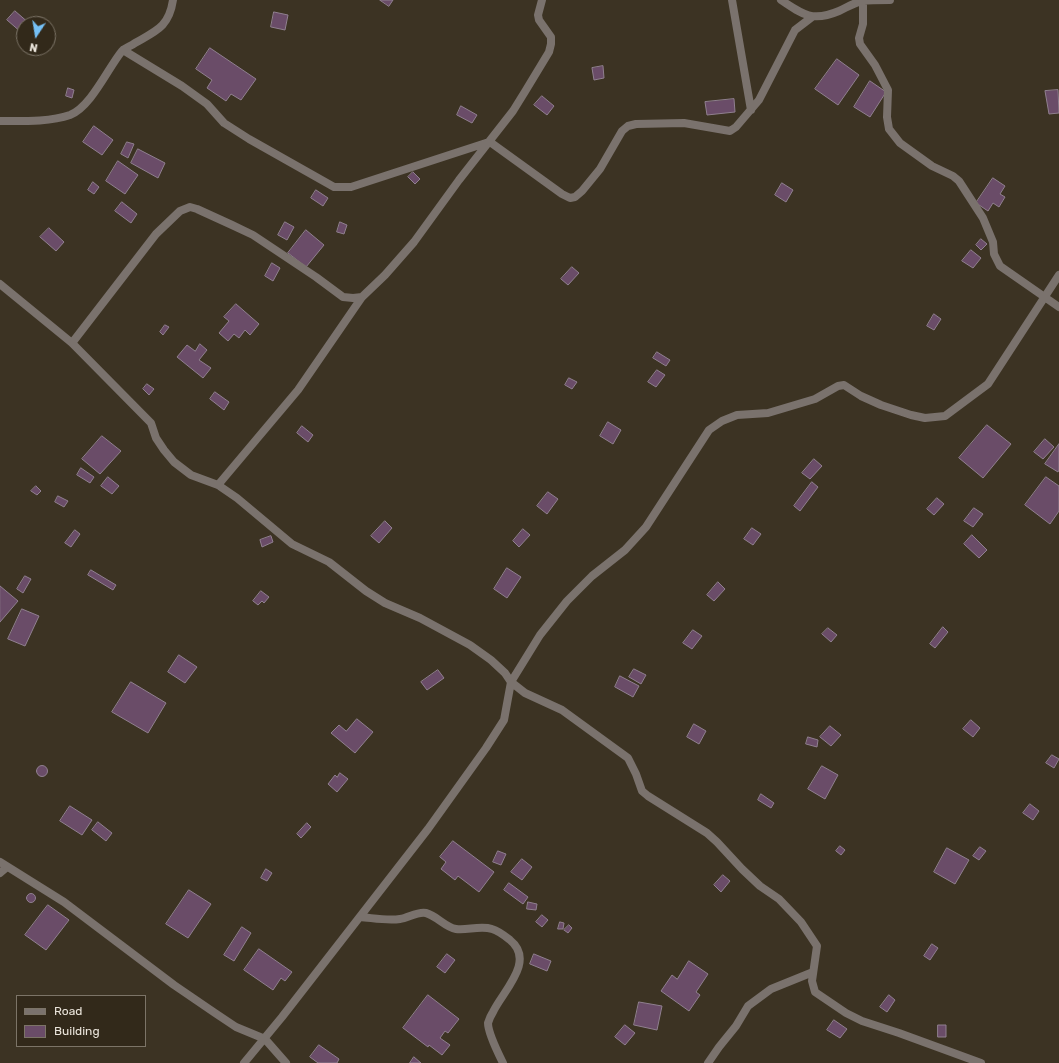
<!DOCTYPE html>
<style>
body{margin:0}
#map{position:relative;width:1059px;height:1063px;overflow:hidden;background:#3c3323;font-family:Rubik,sans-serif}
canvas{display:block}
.legend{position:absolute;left:16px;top:995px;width:130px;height:52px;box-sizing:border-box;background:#32291a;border:1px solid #7c7467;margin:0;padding:5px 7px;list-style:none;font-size:12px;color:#eae4da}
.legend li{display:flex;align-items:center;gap:8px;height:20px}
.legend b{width:20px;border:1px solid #7c7467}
.north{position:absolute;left:16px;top:16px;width:40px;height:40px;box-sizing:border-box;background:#32291a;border:1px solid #7c7467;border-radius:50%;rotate:192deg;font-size:11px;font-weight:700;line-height:16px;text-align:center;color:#eae4da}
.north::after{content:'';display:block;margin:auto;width:14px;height:18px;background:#75c0f6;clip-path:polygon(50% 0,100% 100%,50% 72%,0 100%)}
</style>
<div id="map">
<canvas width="1059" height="1063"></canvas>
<ul class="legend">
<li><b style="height:5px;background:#7a726d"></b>Road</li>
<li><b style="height:11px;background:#6a4c68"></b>Building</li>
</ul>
<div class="north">N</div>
</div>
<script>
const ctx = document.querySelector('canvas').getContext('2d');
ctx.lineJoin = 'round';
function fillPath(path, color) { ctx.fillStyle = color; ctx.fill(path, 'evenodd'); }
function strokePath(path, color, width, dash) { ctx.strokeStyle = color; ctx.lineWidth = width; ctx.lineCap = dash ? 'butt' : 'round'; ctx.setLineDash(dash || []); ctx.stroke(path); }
const building = new Path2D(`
 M 380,0 L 393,0 L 389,6 Z
 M 15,11 L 30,24 L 24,24 L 24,31 L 22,33 L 7,20 Z
 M 274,12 L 288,15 L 285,30 L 271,27 Z
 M 210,48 L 256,79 L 241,100 L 231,94 L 226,101 L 207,88 L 212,80 L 196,69 Z
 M 837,59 L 859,75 L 838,105 L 815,89 Z
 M 603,66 L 604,78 L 594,80 L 592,68 Z
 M 870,81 L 886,92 L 870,117 L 854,107 Z
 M 68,88 L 74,90 L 72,98 L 66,96 Z
 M 1058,90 L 1059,113 L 1049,114 L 1045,91 Z
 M 542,96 L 554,106 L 547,115 L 534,105 Z
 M 734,99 L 735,112 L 707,115 L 705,102 Z
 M 461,106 L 477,115 L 472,123 L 457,115 Z
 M 94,126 L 113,140 L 102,155 L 83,142 Z
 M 127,142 L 134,144 L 128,158 L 121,154 Z
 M 138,149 L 165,163 L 158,178 L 131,163 Z
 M 118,161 L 138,175 L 125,194 L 106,181 Z
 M 413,172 L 420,179 L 415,184 L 408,177 Z
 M 993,178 L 1005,186 L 1000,194 L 1005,197 L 999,207 L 993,203 L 988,211 L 976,203 Z
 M 93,182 L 99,187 L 94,194 L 88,190 Z
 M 782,183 L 793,190 L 786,202 L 775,195 Z
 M 316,190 L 328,198 L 323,206 L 311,198 Z
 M 122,202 L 137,214 L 131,223 L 115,211 Z
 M 285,222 L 294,227 L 287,240 L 278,235 Z
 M 340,222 L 347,225 L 344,234 L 337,232 Z
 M 49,228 L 64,242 L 56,251 L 40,237 Z
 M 306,230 L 324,245 L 306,267 L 288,253 Z
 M 981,239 L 987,244 L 981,250 L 976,245 Z
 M 971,250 L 981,258 L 973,268 L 962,261 Z
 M 272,263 L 280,268 L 273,281 L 265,276 Z
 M 572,267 L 579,273 L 568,285 L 561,279 Z
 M 236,304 L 259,324 L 250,335 L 245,330 L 239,338 L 234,334 L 228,341 L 219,333 L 229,321 L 224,317 Z
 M 934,314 L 941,319 L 934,330 L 927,326 Z
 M 165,325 L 169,327 L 163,335 L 160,332 Z
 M 200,344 L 207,350 L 199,360 L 211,368 L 203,378 L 177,357 L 187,345 L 195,351 Z
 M 657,352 L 670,360 L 666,366 L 653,358 Z
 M 657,370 L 665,375 L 656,387 L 648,382 Z
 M 569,378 L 577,382 L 572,389 L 565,385 Z
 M 147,384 L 154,389 L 149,395 L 143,389 Z
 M 215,392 L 229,402 L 224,410 L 210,399 Z
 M 608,422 L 621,430 L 613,444 L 600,436 Z
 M 987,425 L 1011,444 L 983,478 L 959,458 Z
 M 302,426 L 313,435 L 308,442 L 297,433 Z
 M 102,436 L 121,451 L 100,474 L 82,459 Z
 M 1045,439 L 1054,447 L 1043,459 L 1034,452 Z
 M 1059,444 L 1059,470 L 1058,472 L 1045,464 Z
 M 814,459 L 822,466 L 810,479 L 802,473 Z
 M 81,468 L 94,477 L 90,483 L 77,475 Z
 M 108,477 L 119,486 L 112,494 L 101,486 Z
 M 1046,477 L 1059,486 L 1059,511 L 1050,524 L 1025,505 Z
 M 812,482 L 818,487 L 800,511 L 794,506 Z
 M 36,486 L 41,491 L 37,495 L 31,491 Z
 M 548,492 L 558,499 L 547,514 L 537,506 Z
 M 58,496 L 68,501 L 64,507 L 55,502 Z
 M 937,498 L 944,504 L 934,515 L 927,509 Z
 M 974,508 L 983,514 L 973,527 L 964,521 Z
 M 385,521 L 392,528 L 379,543 L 371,536 Z
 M 752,528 L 761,534 L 753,545 L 744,539 Z
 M 523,529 L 530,535 L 519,547 L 513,541 Z
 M 75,530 L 80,534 L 71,547 L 65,543 Z
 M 972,535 L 987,550 L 979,558 L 964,544 Z
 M 271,536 L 273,542 L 262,547 L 260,540 Z
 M 507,568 L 521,577 L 507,598 L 494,589 Z
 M 91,570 L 116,585 L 113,590 L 88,575 Z
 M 25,576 L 31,579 L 23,593 L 17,589 Z
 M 718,582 L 725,589 L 714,601 L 707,595 Z
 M 0,586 L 18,601 L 0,622 Z
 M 261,591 L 269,597 L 264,603 L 262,601 L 258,605 L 253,601 Z
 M 22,609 L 39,616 L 25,646 L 8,639 Z
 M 943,627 L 948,632 L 935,648 L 930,644 Z
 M 828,628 L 837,635 L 831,642 L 822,634 Z
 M 693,630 L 702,636 L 692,649 L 683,643 Z
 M 179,655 L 197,667 L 185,683 L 168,672 Z
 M 634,669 L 646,675 L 641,684 L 629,677 Z
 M 438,670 L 444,678 L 427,690 L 421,682 Z
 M 620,676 L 639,686 L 633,697 L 615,687 Z
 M 131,682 L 166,703 L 148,733 L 112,712 Z
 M 357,719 L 373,732 L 355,753 L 331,733 L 339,725 L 346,731 Z
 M 971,720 L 980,728 L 973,737 L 963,729 Z
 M 694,724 L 706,731 L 699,744 L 687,737 Z
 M 830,726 L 841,735 L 831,746 L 820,737 Z
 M 808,737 L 818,740 L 817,747 L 806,744 Z
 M 1052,755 L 1059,759 L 1054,768 L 1046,763 Z
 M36.5 771a5.5 5.5 0 1 1 11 0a5.5 5.5 0 1 1-11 0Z
 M 822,766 L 838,775 L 825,799 L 808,789 Z
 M 340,773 L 348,779 L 337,792 L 328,784 L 335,775 L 337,777 Z
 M 761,794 L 774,803 L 771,808 L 758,800 Z
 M 1030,804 L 1039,811 L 1033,820 L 1023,813 Z
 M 70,806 L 92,820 L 82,835 L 60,821 Z
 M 98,822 L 112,833 L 106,841 L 92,830 Z
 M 307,823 L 311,827 L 301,838 L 297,834 Z
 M 453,841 L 494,872 L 479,892 L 458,876 L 455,880 L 441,869 L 446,862 L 440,857 Z
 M 840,846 L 845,850 L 841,855 L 836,851 Z
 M 980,847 L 986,851 L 979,860 L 973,856 Z
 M 947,848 L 969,860 L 955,884 L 934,872 Z
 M 498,851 L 506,854 L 501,865 L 493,862 Z
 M 522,859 L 532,867 L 522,880 L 511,872 Z
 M 266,869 L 272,873 L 267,881 L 261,878 Z
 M 723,875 L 730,881 L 721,892 L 714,885 Z
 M 509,883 L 528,897 L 523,904 L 504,890 Z
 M 189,890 L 211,904 L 188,938 L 166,924 Z
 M26.5 898a4.5 4.5 0 1 1 9 0a4.5 4.5 0 1 1-9 0Z
 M 528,902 L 537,904 L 536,910 L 527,909 Z
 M 48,905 L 69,920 L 46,950 L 25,935 Z
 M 542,915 L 548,920 L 542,927 L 536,922 Z
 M 560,922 L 564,923 L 563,929 L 558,929 Z
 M 569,925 L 572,928 L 568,933 L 564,930 Z
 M 242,927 L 251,933 L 234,961 L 224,955 Z
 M 932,944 L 938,948 L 930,960 L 924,956 Z
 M 259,949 L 292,972 L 285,981 L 281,978 L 273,990 L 244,970 Z
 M 447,954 L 455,960 L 445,973 L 437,967 Z
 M 534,954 L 551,961 L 547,971 L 530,964 Z
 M 689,961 L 708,974 L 696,992 L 700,995 L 689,1011 L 661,991 L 672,975 L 677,979 Z
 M 428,995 L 459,1019 L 448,1033 L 445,1031 L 440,1038 L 450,1045 L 442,1055 L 429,1045 L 428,1047 L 403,1028 Z
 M 889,995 L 895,1000 L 887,1012 L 880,1007 Z
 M 639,1002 L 662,1006 L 657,1030 L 634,1025 Z
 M 834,1020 L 847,1029 L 840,1038 L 827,1030 Z
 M 625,1025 L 635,1033 L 625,1045 L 615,1037 Z
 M 938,1025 L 946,1025 L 946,1037 L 938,1037 Z
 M 319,1045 L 339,1059 L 337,1063 L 318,1063 L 310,1057 Z
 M 414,1057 L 421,1063 L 410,1063 Z`);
fillPath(building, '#6a4c68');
strokePath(building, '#90808f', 1);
strokePath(new Path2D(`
 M 0,873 L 7,867`), '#7a726d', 8);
strokePath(new Path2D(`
 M 732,0 L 751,110
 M 781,0 C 803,15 813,22 839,11 C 846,8 853,3 862,1 C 870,0 881,0 890,0
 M 863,1 L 863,24 L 859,38 L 860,44 L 875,65 L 888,90 L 887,117 L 889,129 L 900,143 L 932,166 L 953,176 L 959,181 L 983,218 L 993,242 L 994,254 L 1000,266 L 1059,307
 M 123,50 L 182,86 L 207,104 L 224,123 L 249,139 L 334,187 L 351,187 L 489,142
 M 0,121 C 22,121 50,122 70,115 C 91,107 108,68 122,51 C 125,48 131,46 135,43 C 156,31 169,27 173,0
 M 490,142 L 562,194 L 570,198 L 575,197 L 582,191 L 600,169 L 622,131 L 628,126 L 636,124 L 684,123 L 730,131 L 736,127 L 759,100 L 795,30 L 812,17
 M 0,284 L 72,343 L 151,423 L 156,438 L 164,450 L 174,462 L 191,475 L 218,485 L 237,498 L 292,544 L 329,562 L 366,591 L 385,603 L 420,618 L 470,645 L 491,660 L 505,673 L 511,682 L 525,693 L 562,710 L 628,758 L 636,774 L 642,791 L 648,796 L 707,833 L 717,842 L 742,869 L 760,886 L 779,899 L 801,922 L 817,946 L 812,981 L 815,992 L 846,1013 L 862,1021 L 899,1033 L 981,1063
 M 72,343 L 156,234 L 180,211 L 190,207 L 197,209 L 232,225 L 253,235 L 316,277 L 343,297 L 353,298 L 362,297 L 385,275 L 414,242 L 459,180 L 513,111 L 526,90 L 549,52 L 551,44 L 551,37 L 539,20 L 538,15 L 542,0
 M 218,485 L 298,390 L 362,297
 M 0,862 L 64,902 L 174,985 L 215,1013 L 236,1027 L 265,1039 L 286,1063
 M 360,917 C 373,918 387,921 400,919 C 408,918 418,911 426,913 C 437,916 445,927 456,929 C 466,931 480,925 492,929 C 499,931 505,936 510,940 C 536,961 503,991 493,1012 C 491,1015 489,1020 488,1023 C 488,1032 499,1055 503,1063
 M 244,1063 L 282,1017 L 428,829 L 486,748 L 504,720 L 511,682 L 540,635 L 567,601 L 592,576 L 625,550 L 646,527 L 709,430 L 722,421 L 737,415 L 768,413 L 815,399 L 838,386 L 844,385 L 861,396 L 881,405 L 911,415 L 925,418 L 945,416 L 988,384 L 1059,275
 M 708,1063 L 719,1047 L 736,1026 L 748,1006 L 771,989 L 813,972`), '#7a726d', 8);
</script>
